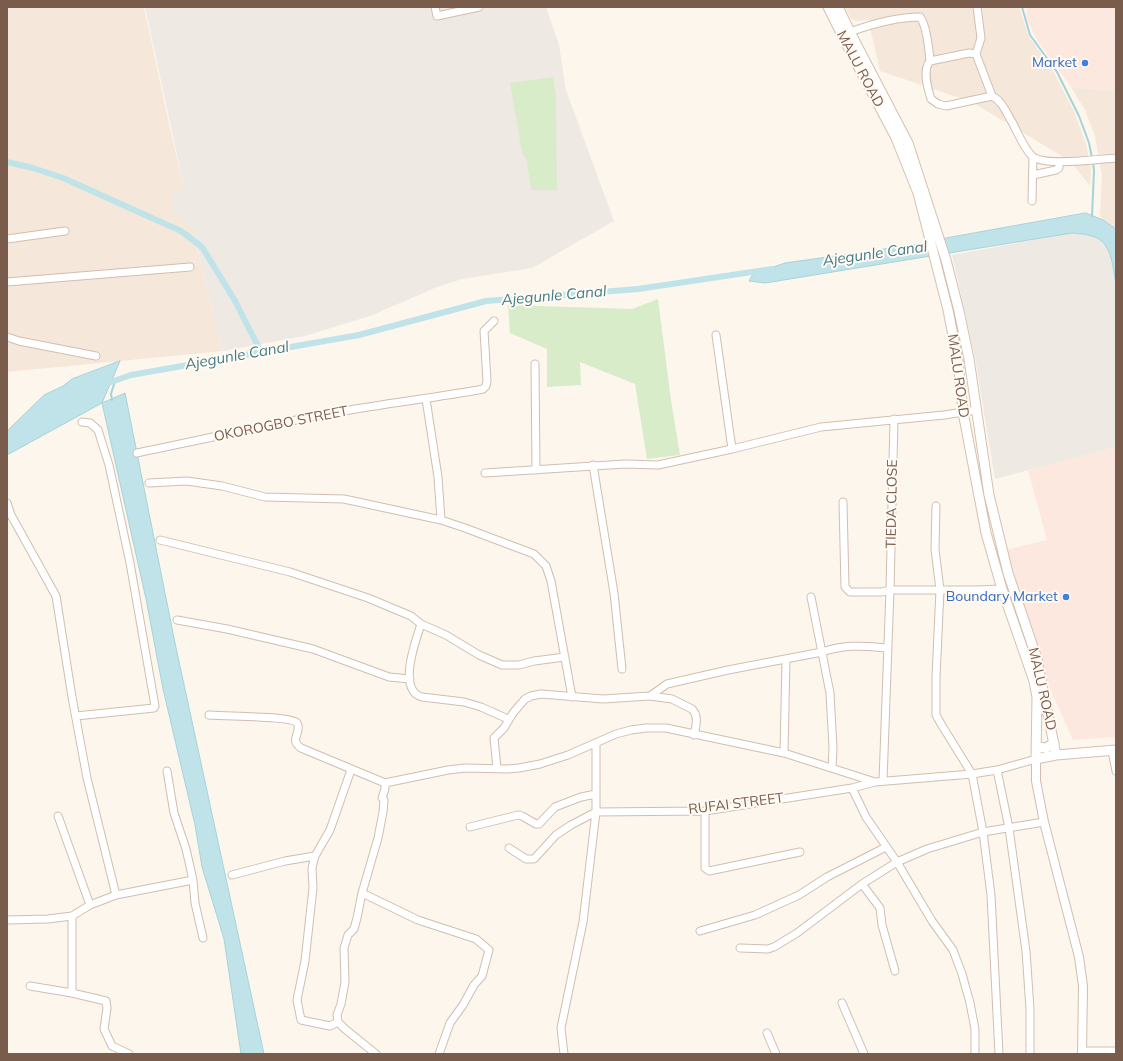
<!DOCTYPE html>
<style>
body{margin:0}
#map{position:relative;width:1123px;height:1061px;overflow:hidden;background:#fdf6ec;font-family:Mulish,sans-serif}
canvas{display:block}
.frame{position:absolute;inset:0;border:8px solid #7a5c4d;pointer-events:none}
</style>
<div id="map">
<canvas width="1123" height="1061"></canvas>
<div class="frame"></div>
</div>
<script>
const ctx = document.querySelector('canvas').getContext('2d');
ctx.lineJoin = 'round';
function fillPath(path, color) { ctx.fillStyle = color; ctx.fill(path, 'evenodd'); }
function strokePath(path, color, width, dash) { ctx.strokeStyle = color; ctx.lineWidth = width; ctx.lineCap = dash ? 'butt' : 'round'; ctx.setLineDash(dash || []); ctx.stroke(path); }
function write(font, color, halo, rows, align = 'center') {
  ctx.font = font + ' Mulish,sans-serif'; ctx.lineWidth = 4; ctx.setLineDash([]); ctx.textBaseline = 'middle'; ctx.strokeStyle = halo; ctx.fillStyle = color; for (const [text, x, y, turn = 0] of rows) {
    ctx.save(); ctx.translate(x, y); ctx.rotate((+turn || 0) * Math.PI / 180); ctx.textAlign = isNaN(turn) ? turn : align; if (halo) ctx.strokeText(text, 0, 0); ctx.fillText(text, 0, 0); ctx.restore();
  }
}
fillPath(new Path2D(`
 M 7,7 L 144,7 L 169,124 L 185,192 L 192,228 L 223,351 L 7,372 Z
 M 845,7 L 1019,7 L 1029,37 L 1051,67 L 1074,111 L 1086,144 L 1091,168 L 1090,186 L 1070,161 L 972,102 L 880,71 L 874,44 L 871,33 L 869,20 L 856,21 L 851,19 Z
 M 1071,87 L 1101,90 L 1116,89 L 1116,229 L 1103,220 L 1100,216 L 1102,176 L 1095,136 L 1085,110 Z`), '#f5e8da');
fillPath(new Path2D(`
 M 1028,7 L 1116,7 L 1116,89 L 1101,90 L 1071,87 L 1037,40 L 1026,17 Z
 M 1116,447 L 1116,737 L 1073,740 L 1040,666 L 1005,550 L 1047,540 L 1028,470 Z`), '#fde8e0');
fillPath(new Path2D(`
 M 145,7 L 546,7 L 559,45 L 566,90 L 614,221 L 532,268 L 462,279 L 437,287 L 370,316 L 305,336 L 223,351 L 192,228 L 174,215 L 170,195 L 185,192 Z
 M 1072,233 L 1089,235 L 1099,238 L 1108,248 L 1113,268 L 1116,284 L 1116,447 L 995,479 L 975,358 L 952,255 Z`), '#efe9e4');
fillPath(new Path2D(`
 M 553,77 L 556,95 L 557,190 L 531,190 L 527,161 L 522,152 L 510,83 Z
 M 658,299 L 671,400 L 680,455 L 647,459 L 635,384 L 580,362 L 581,385 L 547,387 L 547,349 L 510,333 L 508,305 L 632,309 Z`), '#d8ecc9');
const water = new Path2D(`
 M 1086,213 L 1103,220 L 1116,229 L 1116,284 C 1113,269 1112,245 1097,238 C 1089,234 1081,234 1072,233 L 765,283 L 749,281 L 753,274 L 785,263 L 926,243 L 946,238 Z
 M 120,361 L 102,403 L 125,393 L 175,643 L 264,1054 L 241,1054 L 224,939 L 202,867 L 195,825 L 163,689 L 146,599 L 102,403 L 7,455 L 7,431 L 44,395 L 63,386 L 72,379 Z`);
fillPath(water, '#bfe3e8');
strokePath(water, '#a5d3da', 1);
strokePath(new Path2D(`
 M 1022,7 L 1030,35 L 1057,72 L 1079,116 L 1089,143 L 1092,158
 M 1092,216 L 1094,170 L 1093,163
 M 112,400 L 111,394 L 115,381`), '#a5d3da', 2);
strokePath(new Path2D(`
 M 7,162 L 33,168 L 63,178 L 181,231 L 202,247 L 234,299 L 261,352
 M 105,384 L 131,375 L 359,335 L 486,301 L 638,289 L 772,269`), '#bfe3e8', 6);
const minor = new Path2D(`
 M 435,7 L 437,16 L 479,7
 M 850,32 C 872,24 896,17 920,17 C 927,26 929,49 930,61 L 969,53 L 976,54 L 992,96 C 1002,101 1006,112 1012,122 C 1018,133 1023,147 1032,156 C 1044,167 1099,159 1116,158
 M 976,54 L 981,38 L 977,7
 M 930,61 C 922,70 928,89 931,99 L 938,104 L 946,106 L 992,96
 M 1033,175 L 1056,170 L 1059,168 L 1059,162
 M 1032,201 L 1033,157
 M 7,239 L 65,231
 M 7,282 L 190,267
 M 716,335 L 732,449
 M 7,337 L 19,341 L 96,356
 M 535,364 L 536,470
 M 426,399 L 438,477 L 441,520
 M 137,453 C 204,439 272,424 339,412 C 387,403 435,398 483,389 L 486,386 L 487,381 L 484,331 L 494,321
 M 593,465 L 614,593 L 622,669
 M 485,473 L 625,464 L 658,465 L 732,449 L 821,427 L 944,415 L 976,410
 M 149,483 L 187,481 L 222,486 L 265,497 L 344,499 L 441,520 L 465,528 L 534,554 L 546,566 L 551,581 L 572,697
 M 843,502 L 845,587 L 850,592 L 882,592 L 890,590 L 977,590 L 1002,589
 M 7,503 L 11,515 L 56,596 L 72,697 L 87,778 L 116,895
 M 936,506 L 935,549 L 940,590 L 936,677 L 936,715 L 941,724 L 972,774 L 983,832 L 991,895 L 999,1054
 M 160,540 L 290,572 L 368,598 L 411,616 L 421,624 L 446,635 L 479,655 L 502,665 L 519,665 L 534,661 L 565,657
 M 811,597 L 830,693 L 833,748 L 832,768
 M 177,620 L 227,629 L 313,649 L 389,677 L 410,679
 M 421,624 C 416,640 402,677 414,692 C 416,695 419,696 422,697 L 464,702 L 481,707 L 508,719
 M 650,696 L 667,684 L 728,670 L 822,652 C 846,644 863,646 887,648
 M 209,715 C 221,716 292,716 297,723 C 303,732 288,739 301,748 L 385,783 L 448,770 L 465,768 L 507,769 L 519,768 L 540,764 L 568,755 L 616,734 L 631,730 L 646,728 L 666,728 L 784,753 L 875,782
 M 76,716 L 154,708 L 155,706 L 130,563 L 109,465 L 98,430 L 90,423 L 82,422
 M 1112,751 L 1116,771
 M 784,753 L 786,659
 M 497,768 L 494,738 L 504,728 L 513,713 L 525,699 L 531,696 L 541,694 L 603,699 L 650,696 L 672,699 L 692,709 C 699,716 696,726 694,735
 M 997,770 L 1009,828 L 1026,951 L 1030,1009 L 1030,1054
 M 167,771 L 174,813 L 186,849 L 193,880 L 195,903 L 203,938
 M 883,781 L 890,590 L 894,419
 M 852,788 L 866,817 L 897,862 L 932,921 L 953,950 L 962,974 L 970,1003 L 975,1029 L 975,1054
 M 705,811 L 705,868 L 709,871 L 800,852
 M 58,816 L 90,905
 M 470,827 L 518,815 L 522,816 L 536,824 L 539,824 L 555,807 L 581,797 L 596,794
 M 509,848 L 526,859 L 534,859 L 556,835 L 571,825 L 596,812 L 705,811 L 852,788 L 875,782 L 972,774 L 997,770 L 1036,759
 M 315,856 L 312,868 L 313,888 L 305,961 L 297,1000 L 301,1020 L 330,1026 L 338,1022 L 345,1029 L 376,1054
 M 232,875 L 285,861 L 315,856 L 330,830 L 351,770
 M 862,884 L 880,908 L 882,925 L 895,971
 M 362,893 L 418,920 L 476,939 L 489,950 L 482,976 L 474,985 L 463,1005 L 450,1023 L 439,1054
 M 7,920 L 48,919 L 72,916 L 90,905 L 116,895 L 193,880
 M 700,931 L 755,915 L 799,895 L 827,877 L 886,847
 M 740,948 L 768,949 L 774,947 L 797,933 L 862,884 L 897,862 L 927,849 L 983,832 L 1044,822
 M 30,986 L 72,993 L 106,1001 L 107,1008 L 104,1029 L 112,1046 L 129,1054
 M 72,993 L 72,916
 M 842,1003 L 864,1054
 M 338,1022 L 337,1015 L 341,1004 L 345,982 L 344,948 L 348,935 L 354,929 L 357,918 L 362,893 L 378,838 L 383,812 L 384,800 L 382,798 L 385,789 L 385,783
 M 767,1033 L 776,1054
 M 1082,1051 L 1116,1051
 M 564,1054 L 561,1028 L 583,922 L 596,812 L 596,743`);
const tertiary = new Path2D(`
 M 1036,759 L 1036,781 L 1044,822 L 1079,957 L 1083,986 L 1082,1054`);
const secondary = new Path2D(`
 M 828,7 L 850,51 L 896,138 L 918,193 L 948,310 L 958,361 L 963,412 L 986,533 L 1002,589 L 1034,681 L 1037,697 L 1036,759 L 1056,755 L 1116,750
 M 838,7 L 850,32 L 908,143 L 946,260 L 959,311 L 969,359 L 989,495 L 1008,573 L 1037,659 L 1056,755
 M 1036,747 L 1046,748 L 1054,743`);
strokePath(minor, '#d1beb0', 9);
strokePath(tertiary, '#d1beb0', 10);
strokePath(secondary, '#d6c0b0', 11);
strokePath(minor, '#fff', 7);
strokePath(tertiary, '#fff', 8);
strokePath(secondary, '#fff', 9);
for (const [x, y, r, color] of [
 [1085,63,4,"#3f7fe0"],
 [1066,597,4,"#3f7fe0"]
]) { const dot = new Path2D(); dot.arc(x, y, r, 0, 2 * Math.PI); ctx.fillStyle = color; ctx.fill(dot); strokePath(dot, '#fffaf3', 1.5); }
write('14px', '#366cbe', '#fffaf3', [
 ["Market",1077,63],
 ["Boundary Market",1058,597]
], 'right');
write('14px', '#7a5c4d', '#fffaf3', [
 ["MALU ROAD",860,69,62],
 ["MALU ROAD",958,376,82],
 ["OKOROGBO STREET",281,424,-11],
 ["TIEDA CLOSE",892,504,-89],
 ["MALU ROAD",1042,689,77],
 ["RUFAI STREET",736,804,-7]
]);
write('italic 15px', '#437c86', '#fffaf3', [
 ["Ajegunle Canal",875,254,-8],
 ["Ajegunle Canal",554,296,-5],
 ["Ajegunle Canal",237,356,-10]
]);
</script>
